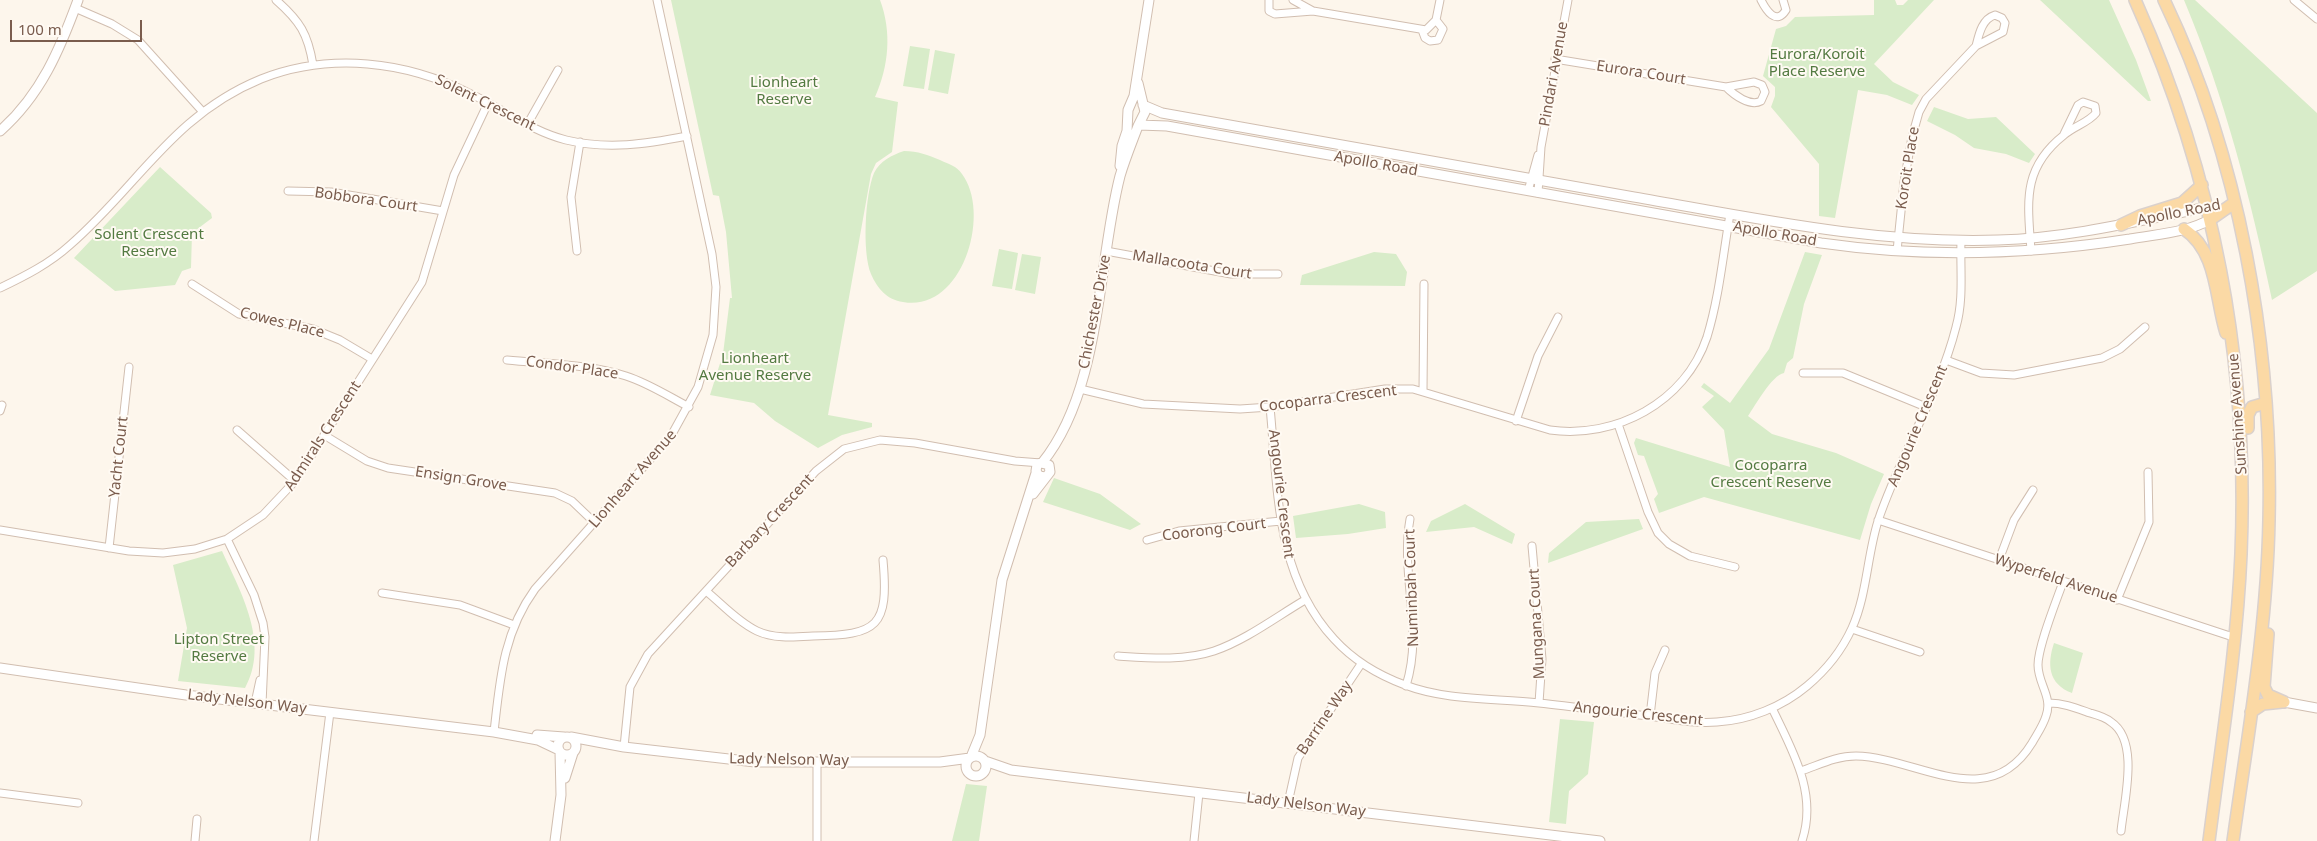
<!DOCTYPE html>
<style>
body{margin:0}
#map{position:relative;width:2317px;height:841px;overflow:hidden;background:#fdf6ec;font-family:"Noto Sans",sans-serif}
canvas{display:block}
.scale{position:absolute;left:10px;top:20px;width:132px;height:22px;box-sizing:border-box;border:2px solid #7a5c4d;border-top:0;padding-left:6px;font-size:15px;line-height:18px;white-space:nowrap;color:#7a5c4d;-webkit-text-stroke:4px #fffaf3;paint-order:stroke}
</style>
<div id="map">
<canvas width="2317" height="841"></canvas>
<div class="scale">100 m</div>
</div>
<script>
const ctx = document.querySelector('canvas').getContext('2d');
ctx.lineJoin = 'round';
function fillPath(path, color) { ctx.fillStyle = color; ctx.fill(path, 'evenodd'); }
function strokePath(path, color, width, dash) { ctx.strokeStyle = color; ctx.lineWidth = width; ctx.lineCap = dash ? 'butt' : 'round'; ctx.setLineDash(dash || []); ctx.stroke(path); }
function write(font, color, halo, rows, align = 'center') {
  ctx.font = font + ' "Noto Sans",sans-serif'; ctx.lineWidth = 4; ctx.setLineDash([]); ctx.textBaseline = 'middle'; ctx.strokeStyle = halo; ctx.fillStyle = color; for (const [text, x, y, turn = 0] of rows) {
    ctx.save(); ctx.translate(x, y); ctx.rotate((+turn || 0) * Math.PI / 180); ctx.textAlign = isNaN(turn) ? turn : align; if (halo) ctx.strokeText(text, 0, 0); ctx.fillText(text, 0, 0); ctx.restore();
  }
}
fillPath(new Path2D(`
 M 671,0 L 880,0 C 892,32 889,66 875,97 L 898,102 L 892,152 L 876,163 L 871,174 L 828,415 L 872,423 L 872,427 L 842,435 L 818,448 L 775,421 L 754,403 L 710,395 L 723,354 L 730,298 L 732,298 L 726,232 L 719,196 L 713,195 Z
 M 1874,0 L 1895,0 L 1897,5 L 1903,5 L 1908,0 L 1934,0 L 1874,64 L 1893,82 L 1919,95 L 1912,105 L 1887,95 L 1858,90 L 1835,218 L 1819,216 L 1819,164 L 1771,107 L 1775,96 L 1775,87 L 1763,76 L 1776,29 L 1786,26 L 1795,17 L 1874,15 Z
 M 2040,0 L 2109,0 L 2136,60 L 2151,101 L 2148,101 Z
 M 2184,0 L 2195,0 L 2317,113 L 2317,271 L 2272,300 C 2250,196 2225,98 2184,0 Z
 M 910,46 L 930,49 L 924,89 L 903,86 Z
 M 935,50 L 955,54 L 948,94 L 928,90 Z
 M 1934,107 L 1968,119 L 1996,117 L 2035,154 L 2029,163 L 2006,154 L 1974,148 L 1955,135 L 1927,121 Z
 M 904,151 C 918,151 928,155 940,160 C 948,164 957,166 962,174 C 992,214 962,313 903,302 C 887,300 877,288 871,274 C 862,252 865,195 874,173 C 880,161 892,155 904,151 Z
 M 160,167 L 211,213 L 212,218 L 192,233 L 191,268 L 182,271 L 175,285 L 115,291 L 74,258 Z
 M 999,249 L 1018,253 L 1012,289 L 992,286 Z
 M 1374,252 L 1396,254 L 1407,272 L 1405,286 L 1300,285 L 1302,275 Z
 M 1805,252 L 1822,255 L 1804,304 L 1793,358 L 1787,363 L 1784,373 C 1772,375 1755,406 1748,416 L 1772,434 L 1836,453 L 1884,474 L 1871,504 L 1860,540 L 1704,497 L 1659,513 L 1654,499 L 1658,494 L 1644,456 L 1638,455 L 1634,443 L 1636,438 L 1730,467 L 1724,430 L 1702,407 L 1714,396 L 1701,387 L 1704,383 L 1730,403 L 1769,349 Z
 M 1022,254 L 1041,257 L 1035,294 L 1015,290 Z
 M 1054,478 L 1100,494 L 1141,524 L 1130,530 L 1043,502 Z
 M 1359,504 L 1385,512 L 1386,528 L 1348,534 L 1296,538 L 1293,516 Z
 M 1465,504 L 1515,534 L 1512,544 L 1474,527 L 1426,532 L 1431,521 Z
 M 1639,519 L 1643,529 L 1548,563 L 1549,553 L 1586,522 Z
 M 222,551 C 241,593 270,643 245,688 L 178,681 L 187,628 L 173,565 Z
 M 2054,643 L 2083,653 L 2072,693 C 2048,684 2047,664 2054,643 Z
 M 1560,719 L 1594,722 L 1588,774 L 1569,791 L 1566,824 L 1549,822 Z
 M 966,784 L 987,786 L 979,841 L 952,841 Z`), '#d8ecc9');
const minor = new Path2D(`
 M 276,0 C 300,21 308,34 313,65
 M 1269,0 L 1269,11 L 1275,14 L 1313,11
 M 1293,0 L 1313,11 L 1426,30 L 1436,20 L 1440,0
 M 1761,0 C 1766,10 1776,26 1786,10 L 1783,0
 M 2294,0 L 2317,19
 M 75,8 L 112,24 L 138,40 L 202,111
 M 1422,30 L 1425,38 L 1430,41 L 1438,40 L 1443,29 L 1436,20
 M 1555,59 L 1726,87
 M 1754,82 L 1762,85 L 1765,92 L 1761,101 C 1750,107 1734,95 1726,87 Z
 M 527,125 L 558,70
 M 288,191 L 331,192 L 443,211
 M 1528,191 L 1538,155
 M 1538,193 L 1541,147 L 1568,0
 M 577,251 L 571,197 L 580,142
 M 1106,251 L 1231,274 L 1278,274
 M 1897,251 L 1904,182 L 1912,137 L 1919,112 L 1926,99 L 1976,46 L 2003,32 L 2005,23 L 2002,18 L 1995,15 C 1982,19 1979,34 1976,46
 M 2031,251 C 2028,203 2021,169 2064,135 C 2074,126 2088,123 2096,113 L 2095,106 L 2083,102 L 2078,105 L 2064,134
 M 192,284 L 239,314 L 313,329 L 340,340 L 372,359
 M 0,288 C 25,276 49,264 70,245 C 138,186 173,115 261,79 C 330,52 406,61 471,94 C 503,109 531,131 566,140 C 608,150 646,144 687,136
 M 507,360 C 547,364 588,364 626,376 C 648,383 668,396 689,407
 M 1946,360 L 1981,373 L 2014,375 L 2102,358 L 2120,349 L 2145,327
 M 1803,373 L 1843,373 L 1926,407
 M 1080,389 L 1143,404 L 1240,409 L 1270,407 L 1385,389 L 1413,389 L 1550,430 C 1615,439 1685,403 1707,337 C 1719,298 1723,255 1730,214
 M 1423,391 L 1424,284
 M 1270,407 C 1278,489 1275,575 1334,639 C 1354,661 1378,675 1405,685 C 1447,701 1496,698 1539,703 C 1576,707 1613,712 1649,716 C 1672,719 1694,724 1717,722 C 1749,720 1782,707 1807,686 C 1825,671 1842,650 1852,628 C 1867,595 1867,556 1878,521 C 1900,455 1939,394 1956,327 C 1964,299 1960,270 1961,241
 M 0,411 L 2,405
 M 1516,421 L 1538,356 L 1558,317
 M 1618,424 L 1648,512 L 1658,533 L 1669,544 L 1690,556 L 1735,567
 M 237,430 L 295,481
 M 324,435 L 367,461 L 388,468 L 555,493 L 572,501 L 595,523
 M 1878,520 L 2233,637
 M 0,530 L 129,551 L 163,553 L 195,549 L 227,539 L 263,515 L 295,481 L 422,282 L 454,175 L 488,103
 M 227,539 L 254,595 L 263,623 L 265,637 L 262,704
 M 1147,540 L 1179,531 L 1281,521
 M 1532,546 L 1542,659 L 1539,703
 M 109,548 L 129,367
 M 1999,560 L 2014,520 L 2033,490
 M 706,591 C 722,604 738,622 757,631 C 774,639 795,637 813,636 C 878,635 889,627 883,560
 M 382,593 L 460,605 L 514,625
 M 2117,600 L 2149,522 L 2148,472
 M 1852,629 L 1920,652
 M 1118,656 C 1150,658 1184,661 1214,651 C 1246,640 1276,617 1305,600
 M 1406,686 C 1424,629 1400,576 1410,519
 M 255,703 L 260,680
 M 2049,703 C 2064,703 2076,708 2090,713 C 2097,715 2105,717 2111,722 C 2140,741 2124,801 2121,831
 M 1772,708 C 1792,750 1818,793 1802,841
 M 1650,716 L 1655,673 L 1665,650
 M 494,732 C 500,679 503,633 535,589 L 671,436 L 698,387 L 713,335 L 716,287 L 712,254 L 657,0
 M 624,747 L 630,687 L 648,654 L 816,471 L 844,449 L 880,440 L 915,443 L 1015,461 L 1041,463
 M 817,763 L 817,841
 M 1801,771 C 1819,765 1836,756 1856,756 C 1917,757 1988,815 2032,743 C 2037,734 2043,726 2046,716 C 2053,697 2038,684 2038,665 C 2038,646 2056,602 2063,582
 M 0,793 L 78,803
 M 1288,803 L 1298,758 L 1361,664
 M 195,841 L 197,819
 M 314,841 L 330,712
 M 1194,841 L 1199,793`);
const tertiary = new Path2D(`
 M 1143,105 L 1162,113 C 1320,141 1477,169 1634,197 C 1755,218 1874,244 1998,240 C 2069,238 2138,221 2208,207
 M 1139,125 L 1167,126 L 1821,243 C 1925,258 2027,255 2130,239 C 2157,234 2187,233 2211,219
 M 1138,126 L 1145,112 L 1138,83
 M 0,131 C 41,95 60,49 78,0
 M 1120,166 L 1122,146 L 1127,131 L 1128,110 L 1134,96 L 1149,0
 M 1042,463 C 1102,389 1097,265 1120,176 C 1125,159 1132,142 1138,126
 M 1033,494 L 1050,472 L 1049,465 L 1041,463 L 1037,465 L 1036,471 L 1039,476 L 1045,477
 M 0,668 L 186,695 L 494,732 L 538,740 L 559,750
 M 2284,702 L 2317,708
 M 537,735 L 564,737
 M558 746a9 9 0 1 1 18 0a9 9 0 1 1-18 0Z
 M 571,737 L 624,747 L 755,762 L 940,762 L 970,758
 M966 766a10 10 0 1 1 20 0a10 10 0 1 1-20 0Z
 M 971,757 L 980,735 L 1002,580 L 1036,473
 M 985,761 L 1011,770 L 1600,841
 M 565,778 L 573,753
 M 555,841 L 561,795 L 560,752`);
const primary = new Path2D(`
 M 2135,0 C 2214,175 2249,363 2241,554 C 2237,649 2221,746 2209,841
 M 2164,0 C 2239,156 2273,347 2269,520 C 2267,628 2248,734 2233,841
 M 2211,219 L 2234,203
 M 2121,225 L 2140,216 L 2182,203 L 2202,185
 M 2184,229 C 2218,252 2215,298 2226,333
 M 2248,428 L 2248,415 L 2252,407 L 2266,403
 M 2268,634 L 2264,687 L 2268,695 L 2284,702
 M 2251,712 L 2263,704 L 2282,702`);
strokePath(minor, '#d1beb0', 9);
strokePath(tertiary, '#d1beb0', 11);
strokePath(primary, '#dad1cd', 14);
strokePath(minor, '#fff', 7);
strokePath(tertiary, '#fff', 9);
strokePath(primary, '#fbd9a5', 11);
write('15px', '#537a41', '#fffaf3', [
 ["Eurora/Koroit",1817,55],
 ["Place Reserve",1817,72],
 ["Lionheart",784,83],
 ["Reserve",784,100],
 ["Solent Crescent",149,235],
 ["Reserve",149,252],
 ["Lionheart",755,359],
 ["Avenue Reserve",755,376],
 ["Cocoparra",1771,466],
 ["Crescent Reserve",1771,483],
 ["Lipton Street",219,640],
 ["Reserve",219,657]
]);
write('15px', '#7a5c4d', '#fffaf3', [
 ["Eurora Court",1641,73,9],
 ["Pindari Avenue",1554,74,-80],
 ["Solent Crescent",485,103,26],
 ["Apollo Road",1376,164,10],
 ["Koroit Place",1908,168,-81],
 ["Bobbora Court",366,200,8],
 ["Apollo Road",2179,213,-11],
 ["Apollo Road",1775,234,10],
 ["Mallacoota Court",1192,265,9],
 ["Chichester Drive",1095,312,-79],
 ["Cowes Place",282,323,14],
 ["Condor Place",572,368,8],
 ["Cocoparra Crescent",1328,399,-7],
 ["Sunshine Avenue",2238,414,-94],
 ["Angourie Crescent",1918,426,-67],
 ["Admirals Crescent",323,436,-57],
 ["Yacht Court",119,457,-84],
 ["Ensign Grove",461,479,9],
 ["Lionheart Avenue",633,479,-49],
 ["Angourie Crescent",1281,494,83],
 ["Barbary Crescent",770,521,-47],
 ["Coorong Court",1214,530,-7],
 ["Wyperfeld Avenue",2056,579,18],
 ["Numinbah Court",1412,588,-92],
 ["Mungana Court",1537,624,-93],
 ["Lady Nelson Way",247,702,7],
 ["Angourie Crescent",1638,714,6],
 ["Barrine Way",1325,718,-56],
 ["Lady Nelson Way",789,760,1],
 ["Lady Nelson Way",1306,805,7]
]);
</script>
